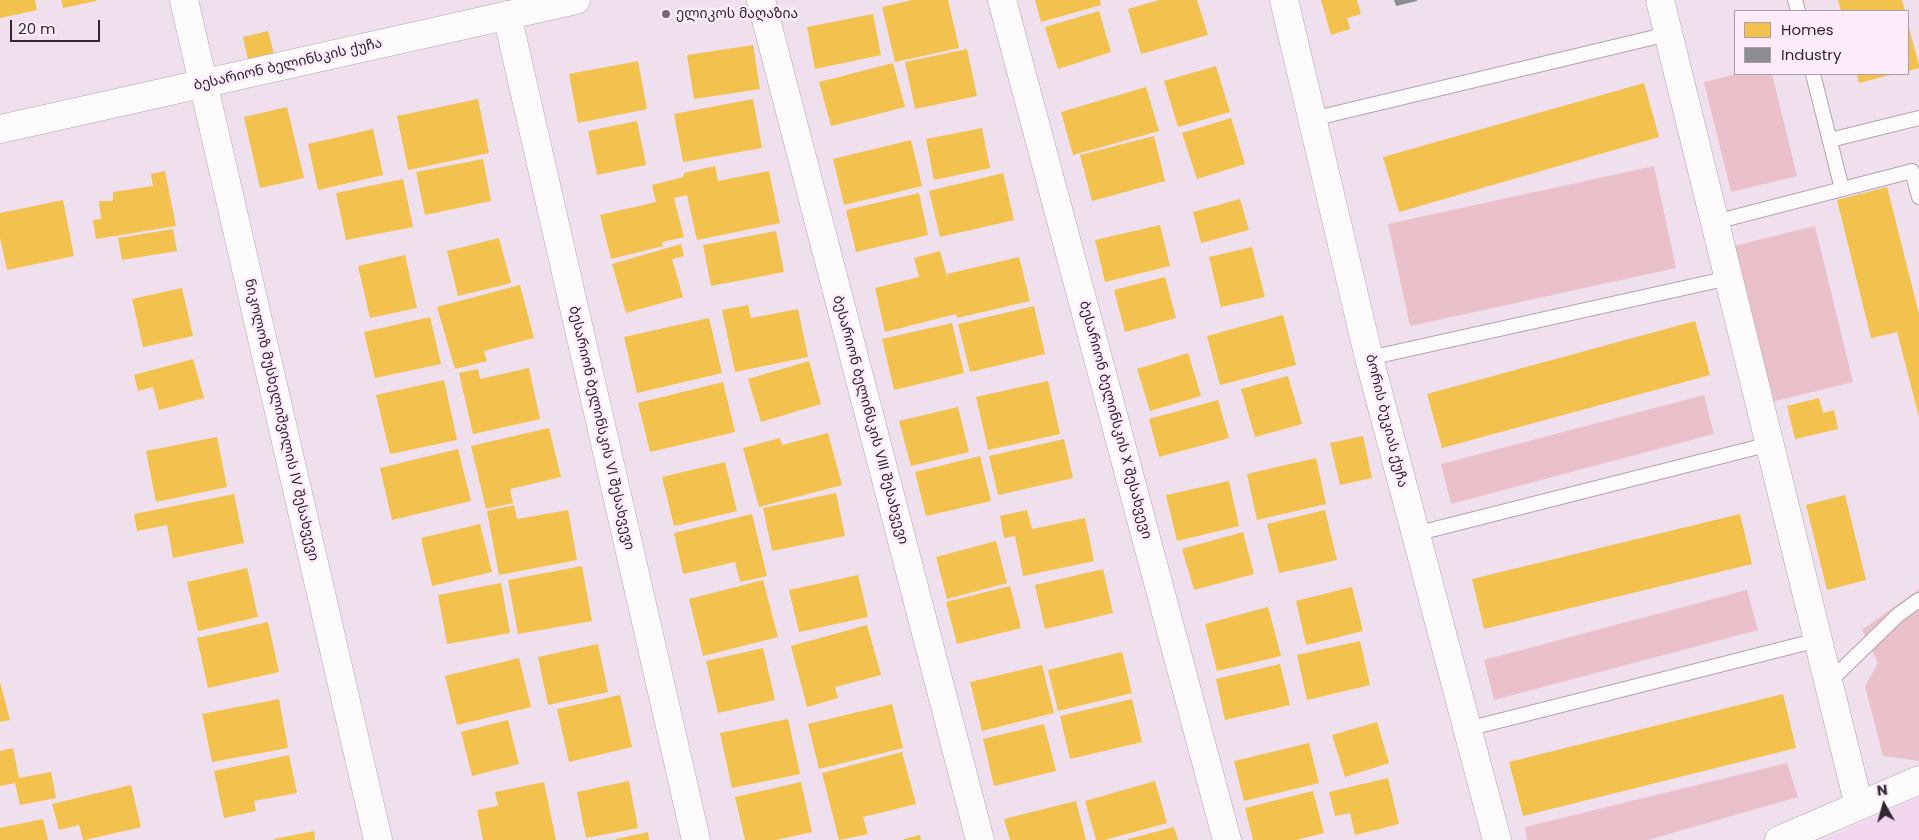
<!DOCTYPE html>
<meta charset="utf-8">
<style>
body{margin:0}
#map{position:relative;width:1919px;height:840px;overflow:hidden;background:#f0e0ee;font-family:Poppins,sans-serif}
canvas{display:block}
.legend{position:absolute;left:1734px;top:10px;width:175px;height:65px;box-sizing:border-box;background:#fdebfb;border:1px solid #ac9daa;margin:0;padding:6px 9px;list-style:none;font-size:15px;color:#322731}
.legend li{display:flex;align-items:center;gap:10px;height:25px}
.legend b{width:25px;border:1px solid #ac9daa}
.north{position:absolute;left:1859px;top:780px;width:50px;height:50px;-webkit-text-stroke:4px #fdebfb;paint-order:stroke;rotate:353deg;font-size:14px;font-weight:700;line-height:20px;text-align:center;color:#322731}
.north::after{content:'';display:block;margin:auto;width:18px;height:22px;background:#322731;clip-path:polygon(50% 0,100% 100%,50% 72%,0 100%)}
.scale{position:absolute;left:10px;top:20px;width:90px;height:22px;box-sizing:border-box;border:2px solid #322731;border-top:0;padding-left:6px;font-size:15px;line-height:18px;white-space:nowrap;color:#322731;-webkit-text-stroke:4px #fdebfb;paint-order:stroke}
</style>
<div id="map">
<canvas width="1919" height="840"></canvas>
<ul class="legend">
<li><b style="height:14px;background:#f2c14e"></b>Homes</li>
<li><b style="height:14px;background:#8d8d92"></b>Industry</li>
</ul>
<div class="north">N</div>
<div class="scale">20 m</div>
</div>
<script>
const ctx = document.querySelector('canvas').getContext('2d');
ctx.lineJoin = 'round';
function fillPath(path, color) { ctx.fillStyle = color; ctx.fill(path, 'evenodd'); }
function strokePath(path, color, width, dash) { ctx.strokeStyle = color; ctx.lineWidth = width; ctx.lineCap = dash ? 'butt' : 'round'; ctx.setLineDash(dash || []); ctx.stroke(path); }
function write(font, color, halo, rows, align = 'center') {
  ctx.font = font + ' Poppins,"Noto Sans Georgian",sans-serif'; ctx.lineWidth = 5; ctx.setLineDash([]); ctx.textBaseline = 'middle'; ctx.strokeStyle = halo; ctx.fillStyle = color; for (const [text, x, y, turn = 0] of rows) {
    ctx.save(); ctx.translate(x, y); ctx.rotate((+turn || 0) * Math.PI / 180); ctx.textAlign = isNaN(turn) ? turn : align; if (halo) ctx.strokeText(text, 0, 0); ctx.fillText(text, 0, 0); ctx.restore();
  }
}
fillPath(new Path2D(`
 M 1919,797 L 1919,840 L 1823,840 Z`), '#f1d6ee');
fillPath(new Path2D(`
 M 1736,74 L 1772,74 L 1797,176 L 1731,192 L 1704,82 Z
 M 1654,166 L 1676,268 L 1410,326 L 1388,224 Z
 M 1815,226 L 1853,382 L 1771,402 L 1733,246 Z
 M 1704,395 L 1714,434 L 1451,504 L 1441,464 Z
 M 1919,589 L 1919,761 L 1883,756 L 1865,686 L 1878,663 L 1862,630 Z
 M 1747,590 L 1758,630 L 1494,700 L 1484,660 Z
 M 1787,763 L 1798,797 L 1648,840 L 1527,840 L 1525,827 Z`), '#eac0ca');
fillPath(new Path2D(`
 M 0,0 L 35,0 L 37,10 L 0,18 Z
 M 61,0 L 96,0 L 96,1 L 63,8 Z
 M 913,0 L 948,0 L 959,48 L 895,62 L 882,7 Z
 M 1035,0 L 1100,0 L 1101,5 L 1041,22 Z
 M 1159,0 L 1197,0 L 1208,35 L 1141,54 L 1128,9 Z
 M 1321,0 L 1357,0 L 1361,14 L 1347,18 L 1350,29 L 1331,35 Z
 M 1838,0 L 1902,0 L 1905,11 L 1841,11 Z
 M 1099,11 L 1111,52 L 1058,69 L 1045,27 Z
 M 873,14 L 881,55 L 815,69 L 807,27 Z
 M 1908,24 L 1919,65 L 1919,68 L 1908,71 Z
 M 268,31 L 275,58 L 249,64 L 243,37 Z
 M 753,45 L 760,89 L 694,99 L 687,55 Z
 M 967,49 L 977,96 L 915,109 L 905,62 Z
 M 638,61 L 647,109 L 578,123 L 569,74 Z
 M 893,63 L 905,107 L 831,126 L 819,82 Z
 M 1216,66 L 1230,112 L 1178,127 L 1164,81 Z
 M 1857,74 L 1894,74 L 1859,83 Z
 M 1644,83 L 1659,137 L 1399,212 L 1383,157 Z
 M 1146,87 L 1159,131 L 1073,155 L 1061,112 Z
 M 478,99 L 489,153 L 408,170 L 397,116 Z
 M 753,99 L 762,148 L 683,162 L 674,114 Z
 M 287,107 L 304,178 L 260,188 L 244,117 Z
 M 1231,118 L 1245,164 L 1197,179 L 1182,133 Z
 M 637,121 L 646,165 L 597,175 L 588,131 Z
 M 982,128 L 990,168 L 934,180 L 926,139 Z
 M 373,129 L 383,175 L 318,190 L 308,144 Z
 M 1154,136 L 1165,181 L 1092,201 L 1080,155 Z
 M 911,140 L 922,186 L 844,205 L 833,159 Z
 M 483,159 L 491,201 L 425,215 L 416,172 Z
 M 715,166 L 718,181 L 769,171 L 780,223 L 697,240 L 687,195 L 674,198 L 684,237 L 662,242 L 663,246 L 611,259 L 600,215 L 656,202 L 652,185 L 683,177 L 684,173 Z
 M 165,171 L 176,226 L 96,239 L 93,220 L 101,219 L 99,201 L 113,201 L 113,192 L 153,186 L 151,174 Z
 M 1003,173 L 1014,220 L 940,237 L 929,191 Z
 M 403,179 L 413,227 L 346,240 L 336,193 Z
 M 1887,187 L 1919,314 L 1919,417 L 1897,332 L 1871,338 L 1837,200 Z
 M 919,193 L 928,235 L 856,252 L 846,210 Z
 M 1240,199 L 1249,230 L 1201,243 L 1193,212 Z
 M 63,200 L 74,256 L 7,270 L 0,238 L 0,213 Z
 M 1160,225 L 1170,266 L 1105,282 L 1095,240 Z
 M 173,229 L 177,251 L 122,260 L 118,238 Z
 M 776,231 L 784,272 L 711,286 L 703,245 Z
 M 499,238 L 511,283 L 458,296 L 447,251 Z
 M 681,244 L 684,256 L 672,259 L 683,297 L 626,313 L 612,264 Z
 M 1252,247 L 1265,297 L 1221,307 L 1209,257 Z
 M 940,251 L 948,280 L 947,274 L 1019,257 L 1030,301 L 957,318 L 956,314 L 885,332 L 875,288 L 919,277 L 914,258 Z
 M 405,255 L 417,308 L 370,318 L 358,266 Z
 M 1165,277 L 1176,318 L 1125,332 L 1114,290 Z
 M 520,285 L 534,338 L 484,351 L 487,361 L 455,369 L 437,307 Z
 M 182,288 L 193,336 L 143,347 L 132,299 Z
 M 748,305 L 751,318 L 798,309 L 808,357 L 735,372 L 722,310 Z
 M 1034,306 L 1045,354 L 970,372 L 958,324 Z
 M 1283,315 L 1296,365 L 1220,385 L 1207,336 Z
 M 430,317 L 441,364 L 375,378 L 364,332 Z
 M 709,318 L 722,373 L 637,393 L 624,337 Z
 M 1695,321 L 1710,375 L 1442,448 L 1427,394 Z
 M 952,323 L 964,373 L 894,390 L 882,339 Z
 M 1188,353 L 1201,396 L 1150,411 L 1137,369 Z
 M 193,359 L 204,398 L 159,410 L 153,387 L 138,391 L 134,375 Z
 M 809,361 L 821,404 L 761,422 L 748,379 Z
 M 529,368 L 540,419 L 473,434 L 459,373 L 478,369 L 480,379 Z
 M 1288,376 L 1302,424 L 1255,437 L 1241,389 Z
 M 444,380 L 457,440 L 390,454 L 376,395 Z
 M 1048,381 L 1060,434 L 988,450 L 976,397 Z
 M 723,382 L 735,432 L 650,452 L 638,403 Z
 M 1819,398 L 1823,413 L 1834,410 L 1838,429 L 1795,439 L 1787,406 Z
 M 1218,400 L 1229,438 L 1159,457 L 1149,419 Z
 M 958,407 L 969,452 L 911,466 L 899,421 Z
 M 549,428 L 561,477 L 510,489 L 513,503 L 486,509 L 471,446 Z
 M 828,433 L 842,485 L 759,507 L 743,448 L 780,438 L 782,445 Z
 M 1363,436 L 1372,478 L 1340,485 L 1330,443 Z
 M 217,437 L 227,487 L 156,502 L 146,451 Z
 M 1064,439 L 1073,478 L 998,495 L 989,456 Z
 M 458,449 L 471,501 L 392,520 L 380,468 Z
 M 980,456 L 991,501 L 926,516 L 915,472 Z
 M 1316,458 L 1326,504 L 1257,520 L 1247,474 Z
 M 725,462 L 737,511 L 674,526 L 662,477 Z
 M 1229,481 L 1239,526 L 1177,541 L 1166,495 Z
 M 836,493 L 845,536 L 772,551 L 763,508 Z
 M 234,494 L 244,543 L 173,558 L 167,525 L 137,531 L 134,514 Z
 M 1845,495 L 1866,580 L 1827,590 L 1806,505 Z
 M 514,505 L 517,519 L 568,510 L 577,560 L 499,575 L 487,511 Z
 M 1027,510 L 1032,529 L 1085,518 L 1094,561 L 1023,576 L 1015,536 L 1004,538 L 1000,516 Z
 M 1325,510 L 1337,560 L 1279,573 L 1267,524 Z
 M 752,514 L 767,576 L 740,582 L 735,562 L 683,574 L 674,533 Z
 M 1740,514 L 1752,564 L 1484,629 L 1472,579 Z
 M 480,524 L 492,572 L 432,586 L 421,538 Z
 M 1243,532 L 1254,574 L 1194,590 L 1182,549 Z
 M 996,541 L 1007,583 L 947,599 L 936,557 Z
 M 582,566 L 592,621 L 518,634 L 508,580 Z
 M 247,568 L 258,617 L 198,631 L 187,582 Z
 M 1103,569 L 1113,613 L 1045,629 L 1035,585 Z
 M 858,575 L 868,617 L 799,632 L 789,590 Z
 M 763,580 L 778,637 L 703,656 L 689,599 Z
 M 501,583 L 510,633 L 447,644 L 438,595 Z
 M 1010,586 L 1021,628 L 957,644 L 946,602 Z
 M 1352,587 L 1363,631 L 1306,645 L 1296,601 Z
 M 1268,607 L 1281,656 L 1217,671 L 1205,624 Z
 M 268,622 L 279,672 L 208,688 L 197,638 Z
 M 867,625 L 881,675 L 835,687 L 838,698 L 807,707 L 791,646 Z
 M 1360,641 L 1370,685 L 1307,700 L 1297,655 Z
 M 598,644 L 608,692 L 548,705 L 538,657 Z
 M 763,648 L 775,700 L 718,713 L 706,661 Z
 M 1122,652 L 1132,693 L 1058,711 L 1048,670 Z
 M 519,658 L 531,707 L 457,725 L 445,676 Z
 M 1280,664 L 1290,705 L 1225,720 L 1216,679 Z
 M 1042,665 L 1054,713 L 982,731 L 970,682 Z
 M 0,682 L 10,720 L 0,722 Z
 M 1783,694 L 1796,748 L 1523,816 L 1509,762 Z
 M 620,695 L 632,747 L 569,762 L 557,709 Z
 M 279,699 L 288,748 L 212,762 L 202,714 Z
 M 1132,699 L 1142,742 L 1070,759 L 1060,716 Z
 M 892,704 L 903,748 L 819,769 L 808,724 Z
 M 788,719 L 800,774 L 732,788 L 720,733 Z
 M 508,720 L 519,764 L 472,776 L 461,732 Z
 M 1377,722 L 1389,763 L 1345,777 L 1332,735 Z
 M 1044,724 L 1056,771 L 994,786 L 983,739 Z
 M 1309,743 L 1319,783 L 1244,801 L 1234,761 Z
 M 13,748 L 19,778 L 51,772 L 56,798 L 20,805 L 15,783 L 0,786 L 0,751 Z
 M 902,752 L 916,804 L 863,817 L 868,834 L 839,840 L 822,773 Z
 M 289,755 L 297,793 L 254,801 L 256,811 L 224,818 L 214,771 Z
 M 1388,778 L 1399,824 L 1355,835 L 1350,813 L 1335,816 L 1329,792 Z
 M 629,781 L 638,828 L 586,838 L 577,792 Z
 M 1155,781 L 1167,823 L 1105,840 L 1096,840 L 1085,801 Z
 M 544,782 L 556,840 L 483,840 L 477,810 L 498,806 L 495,792 Z
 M 801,782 L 812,832 L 776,840 L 745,840 L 735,797 Z
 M 131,785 L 141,827 L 85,840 L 83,840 L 79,825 L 59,830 L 52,804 Z
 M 1313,791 L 1324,833 L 1296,840 L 1253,840 L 1245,808 Z
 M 1076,801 L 1086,840 L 1010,840 L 1004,819 Z
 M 43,819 L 48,840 L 0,840 L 0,828 Z
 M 1174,827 L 1178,840 L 1128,840 L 1128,839 Z
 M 314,831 L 315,840 L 274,840 L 274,839 Z
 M 648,832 L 649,840 L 616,840 L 616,839 Z
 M 920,835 L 921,840 L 904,840 L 904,839 Z`), '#f2c14e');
fillPath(new Path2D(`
 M 1394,0 L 1417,0 L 1417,1 L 1396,6 Z`), '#8d8d92');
const lane = new Path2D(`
 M 1795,0 L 1798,11
 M 1813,74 L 1842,189
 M 1312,119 L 1668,34
 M 1830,140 L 1919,118
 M 1715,222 L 1912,171 L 1919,197
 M 1369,358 L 1729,278
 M 1415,534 L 1770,444
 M 1828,683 L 1898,615 L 1919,600
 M 1467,729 L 1818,640`);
const street = new Path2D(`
 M 184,0 L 378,840
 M 761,0 L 980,840
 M 1002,0 L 1227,840
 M 1660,0 L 1859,806
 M 507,15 L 696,840
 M 0,129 L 576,0
 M 1779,840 L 1919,780`);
const secondary = new Path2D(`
 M 1284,0 L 1369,358 L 1497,840`);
strokePath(lane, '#b0a4af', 16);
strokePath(street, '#b0a4af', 29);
strokePath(secondary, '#b0a4af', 29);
strokePath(lane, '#fdfafc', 14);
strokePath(street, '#fdfafc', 28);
strokePath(secondary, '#fdfafc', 28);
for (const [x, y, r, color] of [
 [666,14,5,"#746873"]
]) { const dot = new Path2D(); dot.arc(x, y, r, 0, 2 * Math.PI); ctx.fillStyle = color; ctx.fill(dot); strokePath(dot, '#fdebfb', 2); }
write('14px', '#322731', '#fdebfb', [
 ["ელიკოს მაღაზია",676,14]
], 'left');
write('14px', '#322731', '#fdebfb', [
 ["ბესარიონ ბელინსკის ქუჩა",288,65,-13],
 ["ნიკოლოზ მუსხელიშვილის IV შესახვევი",281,420,77],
 ["ბესარიონ ბელინსკის VIII შესახვევი",870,420,75],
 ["ბესარიონ ბელინსკის X შესახვევი",1115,420,75],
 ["ბორის ბუკიას ქუჩა",1386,421,76],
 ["ბესარიონ ბელინსკის VI შესახვევი",601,428,77]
]);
</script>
